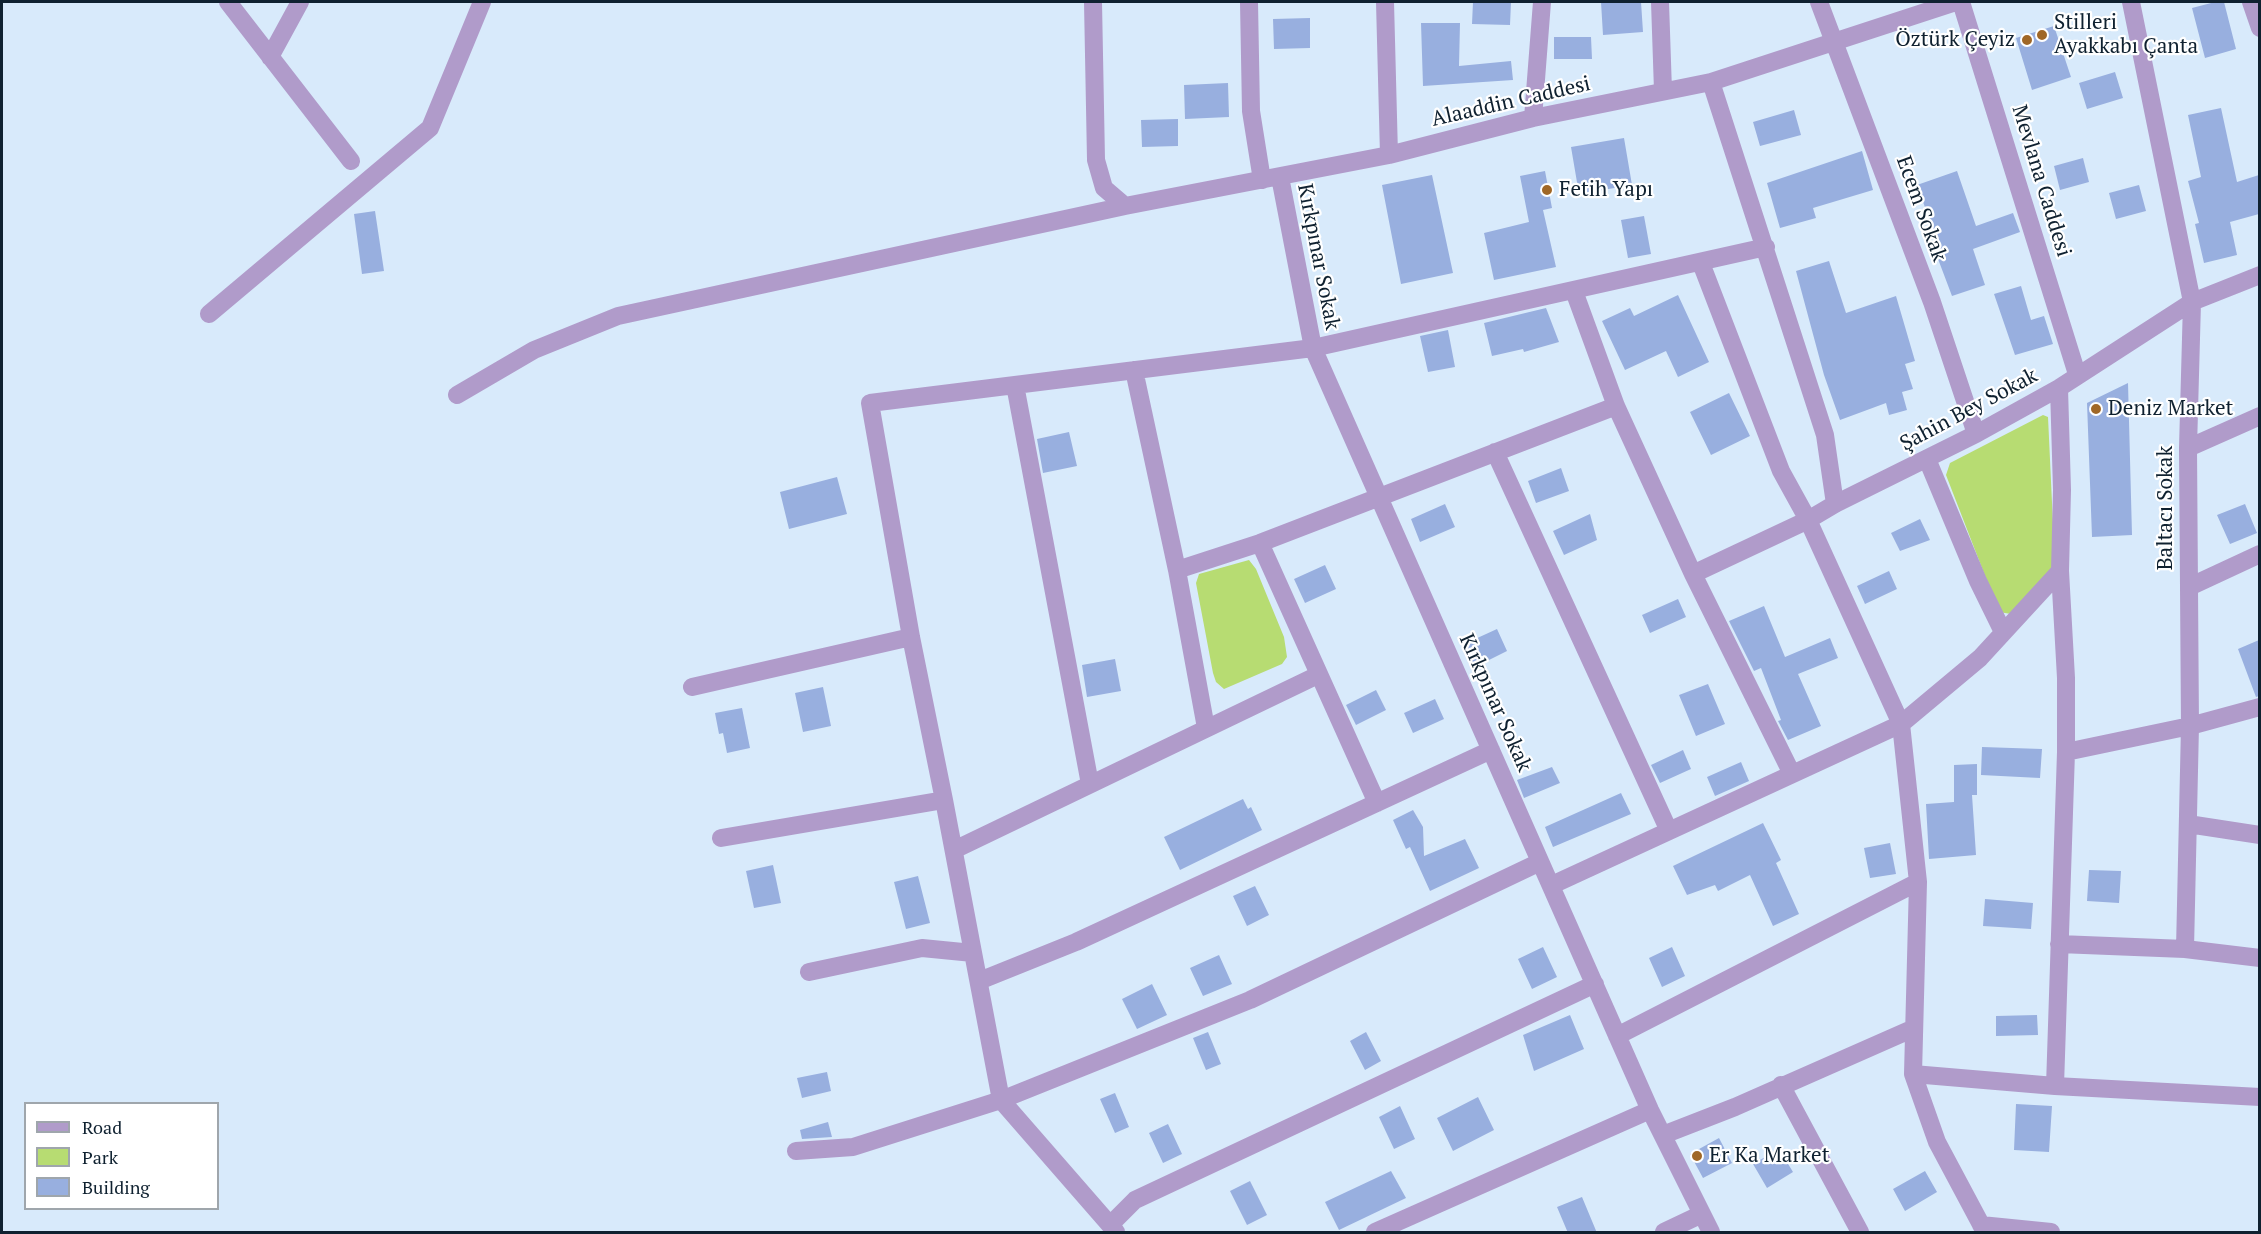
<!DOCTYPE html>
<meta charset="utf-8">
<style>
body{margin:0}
#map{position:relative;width:2261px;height:1234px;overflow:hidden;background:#d8eafb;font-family:"PT Serif",serif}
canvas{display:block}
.frame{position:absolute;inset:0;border:3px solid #0f2130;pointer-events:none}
.legend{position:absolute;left:24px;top:1102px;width:195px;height:108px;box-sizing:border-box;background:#fff;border:2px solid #9fa6ac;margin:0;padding:8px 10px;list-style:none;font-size:18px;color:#0f2130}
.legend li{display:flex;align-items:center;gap:12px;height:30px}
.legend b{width:30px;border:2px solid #9fa6ac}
</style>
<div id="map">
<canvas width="2261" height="1234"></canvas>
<div class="frame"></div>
<ul class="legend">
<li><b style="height:8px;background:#b09bca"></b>Road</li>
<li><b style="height:16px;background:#b7dc72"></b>Park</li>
<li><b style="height:16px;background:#98afdf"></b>Building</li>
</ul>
</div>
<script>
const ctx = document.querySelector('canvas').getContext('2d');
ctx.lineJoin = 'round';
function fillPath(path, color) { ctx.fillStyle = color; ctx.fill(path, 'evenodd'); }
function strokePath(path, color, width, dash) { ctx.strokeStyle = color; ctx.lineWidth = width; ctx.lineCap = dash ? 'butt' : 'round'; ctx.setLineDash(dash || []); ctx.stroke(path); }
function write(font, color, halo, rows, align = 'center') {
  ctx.font = font + ' "PT Serif",serif'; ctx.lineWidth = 4.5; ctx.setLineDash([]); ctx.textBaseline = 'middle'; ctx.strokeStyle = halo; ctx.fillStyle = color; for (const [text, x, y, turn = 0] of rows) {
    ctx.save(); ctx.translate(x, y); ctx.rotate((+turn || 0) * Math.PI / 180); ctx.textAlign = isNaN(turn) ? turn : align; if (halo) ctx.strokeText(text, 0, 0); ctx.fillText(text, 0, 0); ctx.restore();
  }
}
fillPath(new Path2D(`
 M 2043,415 L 2048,417 L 2055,567 L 2011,614 L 1999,612 L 1946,475 L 1950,463 Z
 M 1249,560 L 1256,569 L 1284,637 L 1287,657 L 1282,664 L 1224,689 L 1216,682 L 1213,673 L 1196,583 L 1199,574 Z`), '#b7dc72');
fillPath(new Path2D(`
 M 1473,2 L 1511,2 L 1510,25 L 1472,24 Z
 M 1601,2 L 1641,2 L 1643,32 L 1603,35 Z
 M 2215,2 L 2224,2 L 2236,49 L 2205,58 L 2192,8 Z
 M 1310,18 L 1310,48 L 1274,49 L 1273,19 Z
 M 1421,23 L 1460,23 L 1459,66 L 1511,61 L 1513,80 L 1423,86 Z
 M 2054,26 L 2071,77 L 2032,90 L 2016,38 Z
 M 1554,37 L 1591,37 L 1592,59 L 1554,59 Z
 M 2115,72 L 2123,98 L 2087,109 L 2079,83 Z
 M 1228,83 L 1229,117 L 1185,119 L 1184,85 Z
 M 2221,108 L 2237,182 L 2259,175 L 2259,214 L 2230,222 L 2237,255 L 2204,263 L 2195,224 L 2199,223 L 2188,181 L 2201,177 L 2188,115 Z
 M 1794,110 L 1801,135 L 1760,146 L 1753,122 Z
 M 1178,119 L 1178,146 L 1142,147 L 1141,120 Z
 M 1624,138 L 1632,185 L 1579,194 L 1571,147 Z
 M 1862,151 L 1873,190 L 1813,208 L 1816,218 L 1780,228 L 1767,183 Z
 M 2083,158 L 2089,182 L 2060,190 L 2054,166 Z
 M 1545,171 L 1552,208 L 1543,210 L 1556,267 L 1494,280 L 1484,233 L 1529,222 L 1520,176 Z
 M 1957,171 L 1976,226 L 2013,213 L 2020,232 L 1973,249 L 1985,285 L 1952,296 L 1932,243 L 1937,241 L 1917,185 Z
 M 1432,175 L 1453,273 L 1401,284 L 1382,185 Z
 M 2139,185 L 2146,211 L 2116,219 L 2109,193 Z
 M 375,211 L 384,271 L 362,274 L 354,214 Z
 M 1644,216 L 1651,254 L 1628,258 L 1621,220 Z
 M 1829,261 L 1846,313 L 1896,296 L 1915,361 L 1905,364 L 1913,389 L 1902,392 L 1907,410 L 1889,415 L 1886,403 L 1840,420 L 1824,375 L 1796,271 Z
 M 2021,286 L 2031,320 L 2044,316 L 2053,344 L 2015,355 L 1994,294 Z
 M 1678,295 L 1709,362 L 1678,377 L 1666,351 L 1625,370 L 1602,321 L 1630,308 L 1634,316 Z
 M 1546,308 L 1559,342 L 1524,352 L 1523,349 L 1492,356 L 1484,323 Z
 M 1448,330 L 1455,367 L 1428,372 L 1420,336 Z
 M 2128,383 L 2132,535 L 2092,537 L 2087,403 Z
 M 1729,393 L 1750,436 L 1711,455 L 1690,412 Z
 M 1069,432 L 1077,466 L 1043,473 L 1037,439 Z
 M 1561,468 L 1569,491 L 1536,503 L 1528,481 Z
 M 837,477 L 847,514 L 789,529 L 780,492 Z
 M 1445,504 L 1455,527 L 1420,542 L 1411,519 Z
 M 2245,504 L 2257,533 L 2230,544 L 2217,515 Z
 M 1590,514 L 1597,540 L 1564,555 L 1553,531 Z
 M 1920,519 L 1930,540 L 1900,551 L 1891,533 Z
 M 1325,565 L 1336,589 L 1305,603 L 1294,579 Z
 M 1889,571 L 1897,589 L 1865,604 L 1857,586 Z
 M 1678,599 L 1686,617 L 1650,633 L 1642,615 Z
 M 1764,606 L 1785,657 L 1830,638 L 1838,658 L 1798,674 L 1821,726 L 1788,740 L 1778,721 L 1781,720 L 1761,668 L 1754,671 L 1729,621 Z
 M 1497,629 L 1507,651 L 1473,668 L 1462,645 Z
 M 2259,640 L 2259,696 L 2256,697 L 2238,649 Z
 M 1115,659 L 1121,691 L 1087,697 L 1082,665 Z
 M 1708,684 L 1725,724 L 1696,736 L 1679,695 Z
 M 823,687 L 831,726 L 803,732 L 795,693 Z
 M 1376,690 L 1386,710 L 1356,725 L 1346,705 Z
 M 1435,699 L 1444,719 L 1413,733 L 1404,713 Z
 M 742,708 L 750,748 L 727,753 L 723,733 L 719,734 L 715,713 Z
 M 1982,747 L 2042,749 L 2040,778 L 1981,775 Z
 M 1683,750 L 1691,769 L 1660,783 L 1651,765 Z
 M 1741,762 L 1749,781 L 1715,796 L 1707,777 Z
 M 1977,764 L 1977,795 L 1972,795 L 1976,855 L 1929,859 L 1926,804 L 1954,802 L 1954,765 Z
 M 1552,767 L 1560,783 L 1524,798 L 1517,780 Z
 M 1621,793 L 1631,814 L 1553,847 L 1545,827 Z
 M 1243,799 L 1248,809 L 1251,807 L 1262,830 L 1180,870 L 1164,837 Z
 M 1413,810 L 1423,827 L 1424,856 L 1465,839 L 1479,868 L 1430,891 L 1410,847 L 1406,849 L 1393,820 Z
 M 1763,823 L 1781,860 L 1776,863 L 1799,914 L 1773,926 L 1750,875 L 1718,891 L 1715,885 L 1687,895 L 1673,866 Z
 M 1890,843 L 1896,874 L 1870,878 L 1864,848 Z
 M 773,865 L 781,903 L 754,908 L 746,871 Z
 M 2089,870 L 2121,871 L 2119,903 L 2087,901 Z
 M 918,876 L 930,923 L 906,929 L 894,882 Z
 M 1255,886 L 1269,915 L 1247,926 L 1233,896 Z
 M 1985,899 L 2033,903 L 2031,929 L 1983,926 Z
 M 1543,947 L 1557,977 L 1532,989 L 1518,959 Z
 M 1672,947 L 1685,976 L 1662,987 L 1649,958 Z
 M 1219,955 L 1232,984 L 1203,996 L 1190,968 Z
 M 1152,984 L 1167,1015 L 1137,1029 L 1122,999 Z
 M 1570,1015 L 1584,1049 L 1534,1071 L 1523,1035 Z
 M 2037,1015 L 2038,1035 L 1996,1036 L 1996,1016 Z
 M 1208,1032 L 1221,1064 L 1206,1070 L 1193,1038 Z
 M 1366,1032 L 1381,1061 L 1365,1070 L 1350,1041 Z
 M 827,1072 L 831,1091 L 802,1098 L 797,1078 Z
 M 1115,1093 L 1129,1127 L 1115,1133 L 1100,1099 Z
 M 1478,1097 L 1494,1130 L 1453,1151 L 1437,1118 Z
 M 2016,1104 L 2052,1106 L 2049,1152 L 2014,1150 Z
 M 1400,1106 L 1415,1139 L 1394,1149 L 1379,1117 Z
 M 828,1122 L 832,1137 L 802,1139 L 800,1130 Z
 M 1168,1124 L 1182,1154 L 1163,1163 L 1149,1133 Z
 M 1719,1138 L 1732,1163 L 1703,1178 L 1690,1154 Z
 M 1779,1149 L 1793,1172 L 1767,1188 L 1753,1164 Z
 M 1391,1171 L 1406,1198 L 1339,1230 L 1325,1202 Z
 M 1925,1171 L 1937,1192 L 1905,1211 L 1893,1189 Z
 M 1250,1181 L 1267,1215 L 1247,1225 L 1230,1191 Z
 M 1582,1197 L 1597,1233 L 1568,1233 L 1557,1207 Z`), '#98afdf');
strokePath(new Path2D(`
 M 228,2 L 351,161
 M 1093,2 L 1096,160 L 1104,188 L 1125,206 L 1389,155 L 1533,118 L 1711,82 L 1956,2
 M 1249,2 L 1251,111 L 1262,180
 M 1385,2 L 1389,155
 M 1660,2 L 1663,91
 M 1819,2 L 1932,302 L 1976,434
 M 1961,2 L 2077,374
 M 2131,2 L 2192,302 L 2188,448 L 2190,726 L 2185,949
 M 2251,2 L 2260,28
 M 270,57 L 300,2
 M 1711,82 L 1825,435 L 1835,504
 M 1533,118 L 1542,2
 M 1280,177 L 1313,348 L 1650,1110 L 1711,1232
 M 1701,263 L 1781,471 L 1808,520 L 1901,724 L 1918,882 L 1913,1074 L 1937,1142 L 1985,1232
 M 1574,291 L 1616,406 L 1693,574 L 1792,774
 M 209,314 L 430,128 L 482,2
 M 1134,370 L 1177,570 L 1206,728
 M 1015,385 L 1090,784
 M 457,395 L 534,350 L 618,316 L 1125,206
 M 2188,448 L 2260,416
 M 1495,452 L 1669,831
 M 1927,459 L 1978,581 L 2003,632
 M 1260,543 L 1377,803
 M 1177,570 L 1260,543 L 1616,406
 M 1693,574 L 1808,520 L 1835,504 L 1976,434 L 2059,388 L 2192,302 L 2260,275
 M 2189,587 L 2260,554
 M 692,687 L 911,637
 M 2066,752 L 2190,726 L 2260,707
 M 2188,824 L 2260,835
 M 721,838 L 944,800
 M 954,850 L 1318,675
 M 1552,885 L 1901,724 L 1980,658 L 2060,571
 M 2059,944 L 2185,949 L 2260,958
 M 809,972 L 922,948 L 973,953
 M 979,981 L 1076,942 L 1491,750
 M 1617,1036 L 1918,882
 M 1913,1074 L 2055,1086 L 2260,1097
 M 1781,1085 L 1860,1232
 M 2055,1086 L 2066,752 L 2066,678 L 2060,571 L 2062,490 L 2059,388
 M 1663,1135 L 1735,1107 L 1912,1029
 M 796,1151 L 853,1147 L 1001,1100 L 1250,1000 L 1540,862
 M 1110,1225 L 1135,1200 L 1595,984
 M 1981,1225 L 2051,1232
 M 1116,1232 L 1001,1100 L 944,800 L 911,637 L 870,403 L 1313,348 L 1766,247
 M 1375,1232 L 1650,1110
 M 1664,1232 L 1702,1214`), '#b09bca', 18);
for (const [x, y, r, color] of [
 [2042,35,6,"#a06726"],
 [2027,40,6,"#a06726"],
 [1547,190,6,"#a06726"],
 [2096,409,6,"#a06726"],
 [1697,1156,6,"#a06726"]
]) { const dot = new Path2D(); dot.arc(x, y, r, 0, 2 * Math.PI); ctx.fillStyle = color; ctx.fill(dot); strokePath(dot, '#fff', 2); }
write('21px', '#0f2130', '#fff', [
 ["Stilleri",2054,23],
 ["Ayakkabı Çanta",2054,47],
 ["Öztürk Çeyiz",2015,40,"right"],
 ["Fetih Yapı",1559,190],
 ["Deniz Market",2108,409],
 ["Er Ka Market",1709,1156]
], 'left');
write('21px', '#0f2130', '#fff', [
 ["Alaaddin Caddesi",1511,102,-13],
 ["Mevlana Caddesi",2041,181,73],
 ["Ecem Sokak",1921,209,70],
 ["Kırkpınar Sokak",1318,257,79],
 ["Şahin Bey Sokak",1969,410,-28],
 ["Baltacı Sokak",2166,508,-90],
 ["Kırkpınar Sokak",1495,703,66]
]);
</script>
